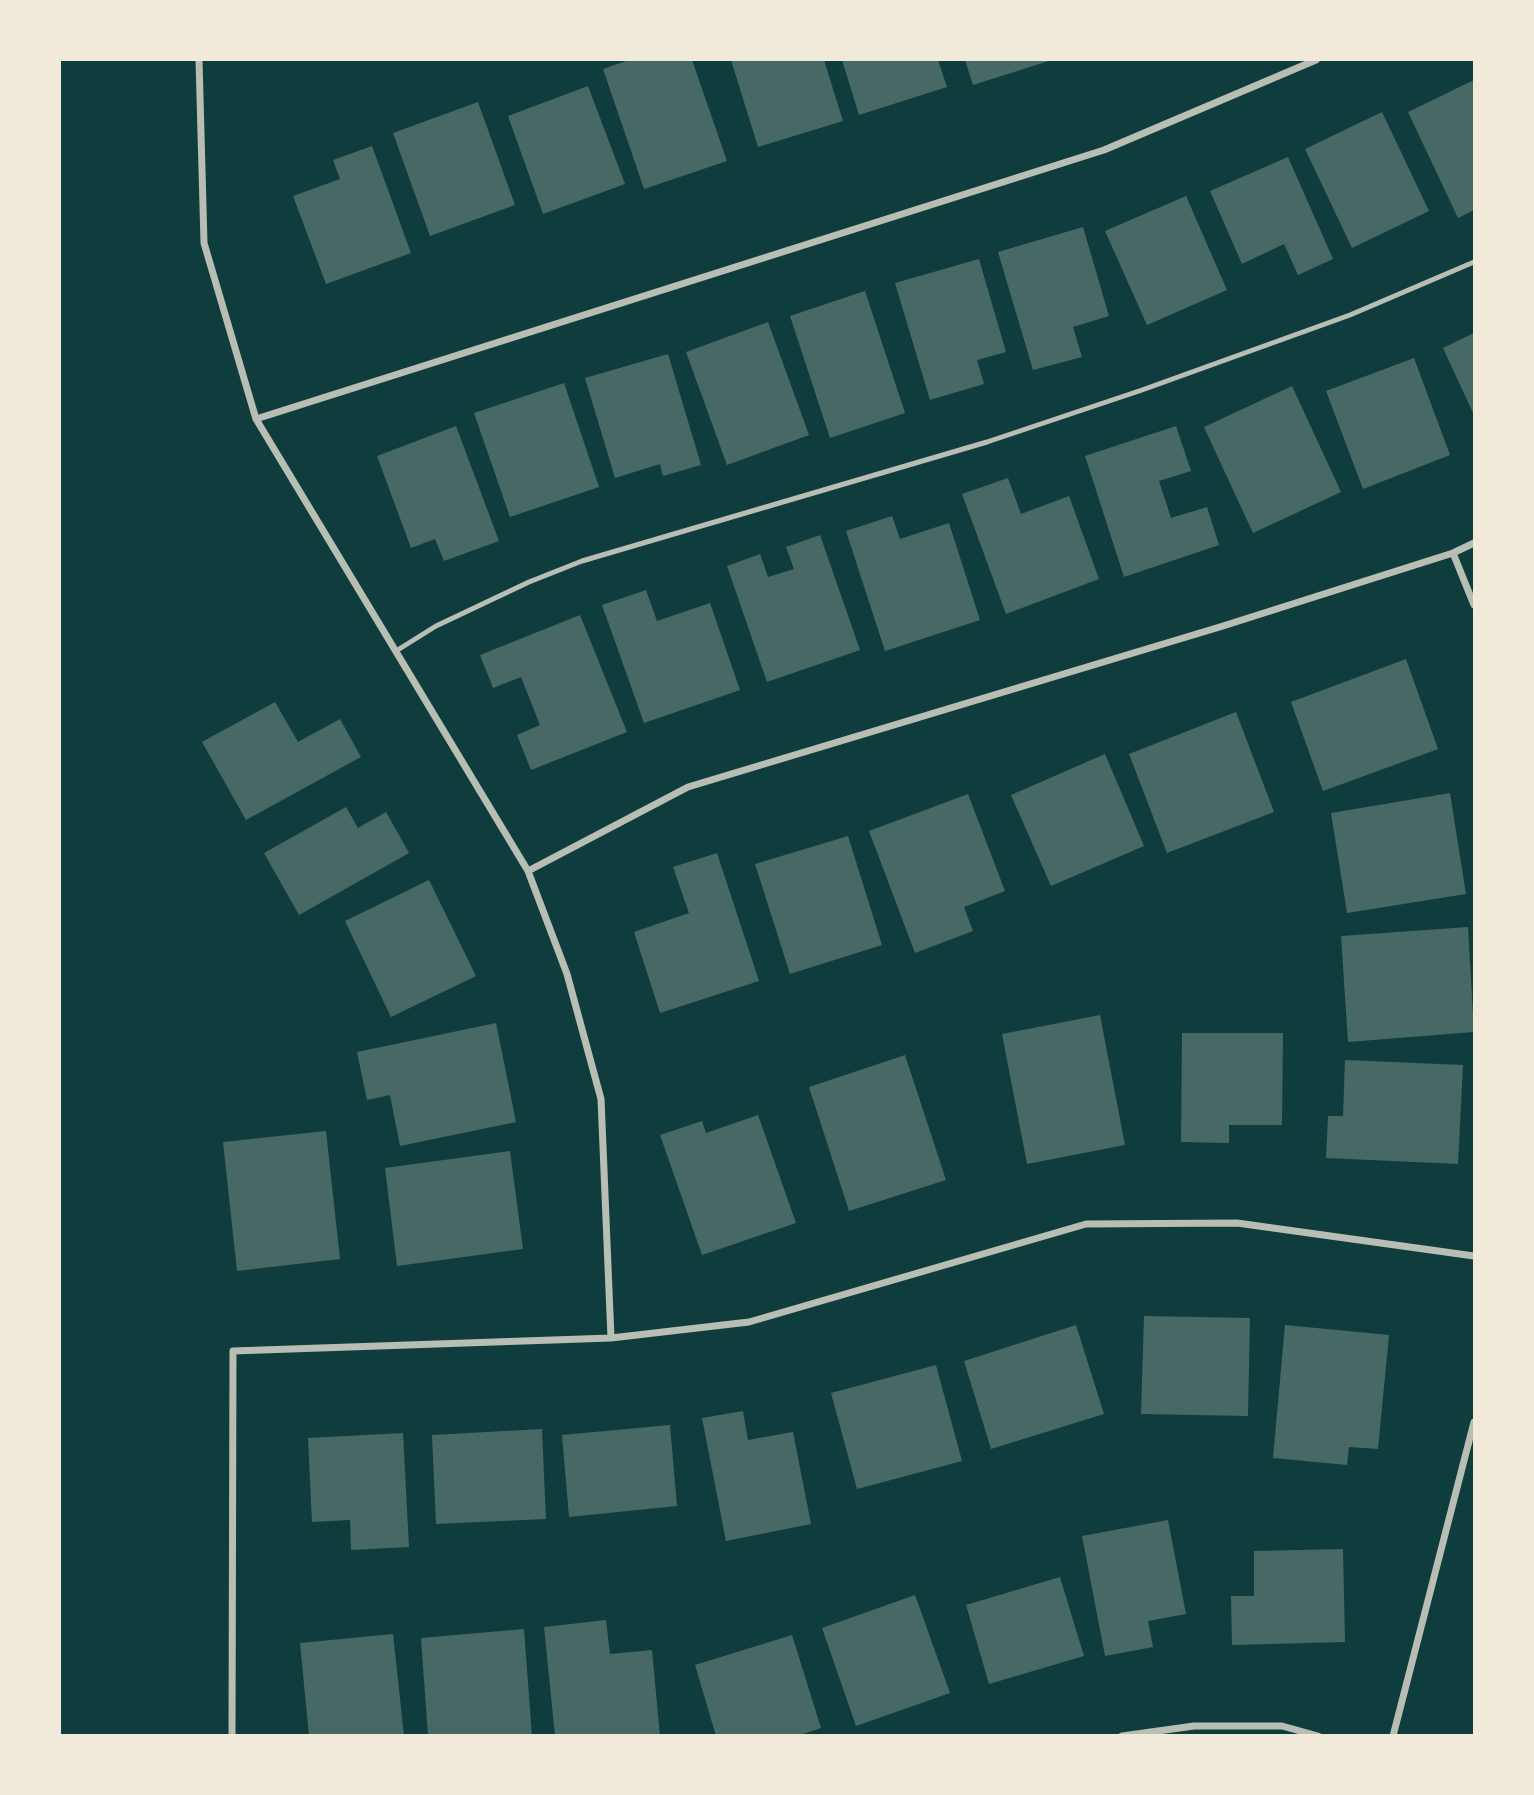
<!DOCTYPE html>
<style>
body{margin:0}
#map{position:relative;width:1534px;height:1795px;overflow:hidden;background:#0f3d3e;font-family:"PT Sans Narrow",sans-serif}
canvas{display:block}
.frame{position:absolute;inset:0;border:61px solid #f1e9da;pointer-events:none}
</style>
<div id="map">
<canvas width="1534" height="1795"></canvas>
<div class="frame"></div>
</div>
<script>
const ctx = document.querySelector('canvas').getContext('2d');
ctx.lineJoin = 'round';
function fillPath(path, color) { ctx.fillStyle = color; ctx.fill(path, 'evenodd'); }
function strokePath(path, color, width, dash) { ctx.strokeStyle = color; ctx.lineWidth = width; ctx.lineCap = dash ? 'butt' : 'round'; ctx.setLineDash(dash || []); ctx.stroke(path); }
fillPath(new Path2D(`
 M 629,60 L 692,60 L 727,161 L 644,189 L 603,69 Z
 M 731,60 L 824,60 L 843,121 L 758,147 Z
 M 842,60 L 938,60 L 947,87 L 859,115 Z
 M 965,60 L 1052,60 L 973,85 Z
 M 1474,80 L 1474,210 L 1458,218 L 1408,112 Z
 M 588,86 L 625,184 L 543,214 L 508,116 Z
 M 478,102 L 515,205 L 430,236 L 393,133 Z
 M 1382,112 L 1429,211 L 1352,248 L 1305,149 Z
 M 372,146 L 411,253 L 326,284 L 293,196 L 340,179 L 333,160 Z
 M 1288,157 L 1333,259 L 1298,275 L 1284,244 L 1242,264 L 1210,191 Z
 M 1186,196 L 1227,290 L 1147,325 L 1105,231 Z
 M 1083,227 L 1109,316 L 1073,327 L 1082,357 L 1033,370 L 998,252 Z
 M 979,259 L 1006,352 L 977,360 L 984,384 L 930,400 L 895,283 Z
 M 865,291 L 905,413 L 830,438 L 790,316 Z
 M 768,322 L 809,435 L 727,465 L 686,352 Z
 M 1474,333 L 1474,415 L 1443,348 Z
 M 668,354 L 701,465 L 663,476 L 660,464 L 615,478 L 585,378 Z
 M 1414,358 L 1450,455 L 1363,489 L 1326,391 Z
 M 564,383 L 599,487 L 510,517 L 474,413 Z
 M 1292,386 L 1341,492 L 1253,533 L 1204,427 Z
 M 456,426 L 499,541 L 444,561 L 435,539 L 411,548 L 377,456 Z
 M 1176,426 L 1191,471 L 1159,481 L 1171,518 L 1207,507 L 1219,545 L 1124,577 L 1085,456 Z
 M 1008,478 L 1021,514 L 1069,496 L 1099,579 L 1006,614 L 962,494 Z
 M 892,516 L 900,539 L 949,523 L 980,620 L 885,651 L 846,531 Z
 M 820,535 L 860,650 L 767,682 L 727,566 L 760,554 L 768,577 L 794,569 L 786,547 Z
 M 646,590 L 657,621 L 710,603 L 740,690 L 644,723 L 602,605 Z
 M 580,615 L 627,732 L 531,770 L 517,735 L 540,725 L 521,677 L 493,688 L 480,655 Z
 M 1406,659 L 1438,749 L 1323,791 L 1291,702 Z
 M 275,702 L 298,742 L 340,719 L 361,757 L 246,820 L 202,742 Z
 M 1236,712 L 1274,812 L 1167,853 L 1129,754 Z
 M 1105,754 L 1144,846 L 1051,886 L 1011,795 Z
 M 1450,793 L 1466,894 L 1347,913 L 1331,813 Z
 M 968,794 L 1005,891 L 964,907 L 973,931 L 915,953 L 869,831 Z
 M 346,807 L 358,828 L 386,812 L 409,853 L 299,915 L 264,853 Z
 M 848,836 L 882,945 L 790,974 L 755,864 Z
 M 717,853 L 759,981 L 660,1013 L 634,932 L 689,913 L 673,867 Z
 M 429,880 L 476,976 L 391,1017 L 345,921 Z
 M 1468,927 L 1474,1032 L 1348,1042 L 1341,936 Z
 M 1100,1015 L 1125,1145 L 1027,1164 L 1002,1034 Z
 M 496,1023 L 516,1122 L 400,1146 L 390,1095 L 367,1100 L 357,1052 Z
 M 1182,1033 L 1283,1033 L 1282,1125 L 1229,1125 L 1229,1143 L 1181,1142 Z
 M 905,1055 L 946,1180 L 849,1211 L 809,1087 Z
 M 1345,1060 L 1463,1065 L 1458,1164 L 1326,1158 L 1328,1116 L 1343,1116 Z
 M 758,1115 L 796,1223 L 702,1255 L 660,1135 L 702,1121 L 706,1133 Z
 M 326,1131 L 340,1259 L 237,1271 L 223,1142 Z
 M 510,1151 L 523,1249 L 397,1266 L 385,1168 Z
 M 1144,1316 L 1250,1318 L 1248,1416 L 1141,1414 Z
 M 1076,1325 L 1104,1414 L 991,1449 L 964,1361 Z
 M 1285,1325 L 1389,1335 L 1378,1449 L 1349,1447 L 1347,1465 L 1273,1458 Z
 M 936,1365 L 962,1461 L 857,1489 L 831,1393 Z
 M 743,1411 L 748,1440 L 793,1432 L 811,1524 L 726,1541 L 702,1418 Z
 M 670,1425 L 677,1506 L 569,1517 L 562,1435 Z
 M 542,1429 L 546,1519 L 436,1524 L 432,1435 Z
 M 403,1433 L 409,1547 L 351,1550 L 350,1520 L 312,1522 L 308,1438 Z
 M 1168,1520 L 1186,1614 L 1148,1621 L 1153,1647 L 1105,1656 L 1082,1536 Z
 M 1343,1549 L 1345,1642 L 1232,1645 L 1231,1596 L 1254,1596 L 1254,1551 Z
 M 1060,1577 L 1084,1656 L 989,1684 L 966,1605 Z
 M 915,1595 L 950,1693 L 856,1726 L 822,1628 Z
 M 606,1620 L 610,1654 L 652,1650 L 660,1736 L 555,1736 L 544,1627 Z
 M 524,1629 L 532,1736 L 428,1736 L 421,1638 Z
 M 393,1634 L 404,1736 L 309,1736 L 300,1643 Z
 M 792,1635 L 821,1728 L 797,1736 L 716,1736 L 695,1665 Z`), '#486865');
strokePath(new Path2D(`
 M 396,651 L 436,626 L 529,582 L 582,561 L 987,442 L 1142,390 L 1350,315 L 1474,262`), '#b8beb3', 5);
strokePath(new Path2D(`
 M 199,60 L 204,243 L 256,419 L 528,871 L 567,974 L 601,1099 L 611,1338
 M 256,419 L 1104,150 L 1316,60
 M 1453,553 L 1474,605
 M 528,871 L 688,787 L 1223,626 L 1453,553 L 1474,543
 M 232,1736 L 233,1351 L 611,1338 L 749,1322 L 1086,1224 L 1237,1223 L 1474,1256
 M 1122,1736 L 1194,1726 L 1282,1726 L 1318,1736
 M 1393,1736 L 1474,1422`), '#b8beb3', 7);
</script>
